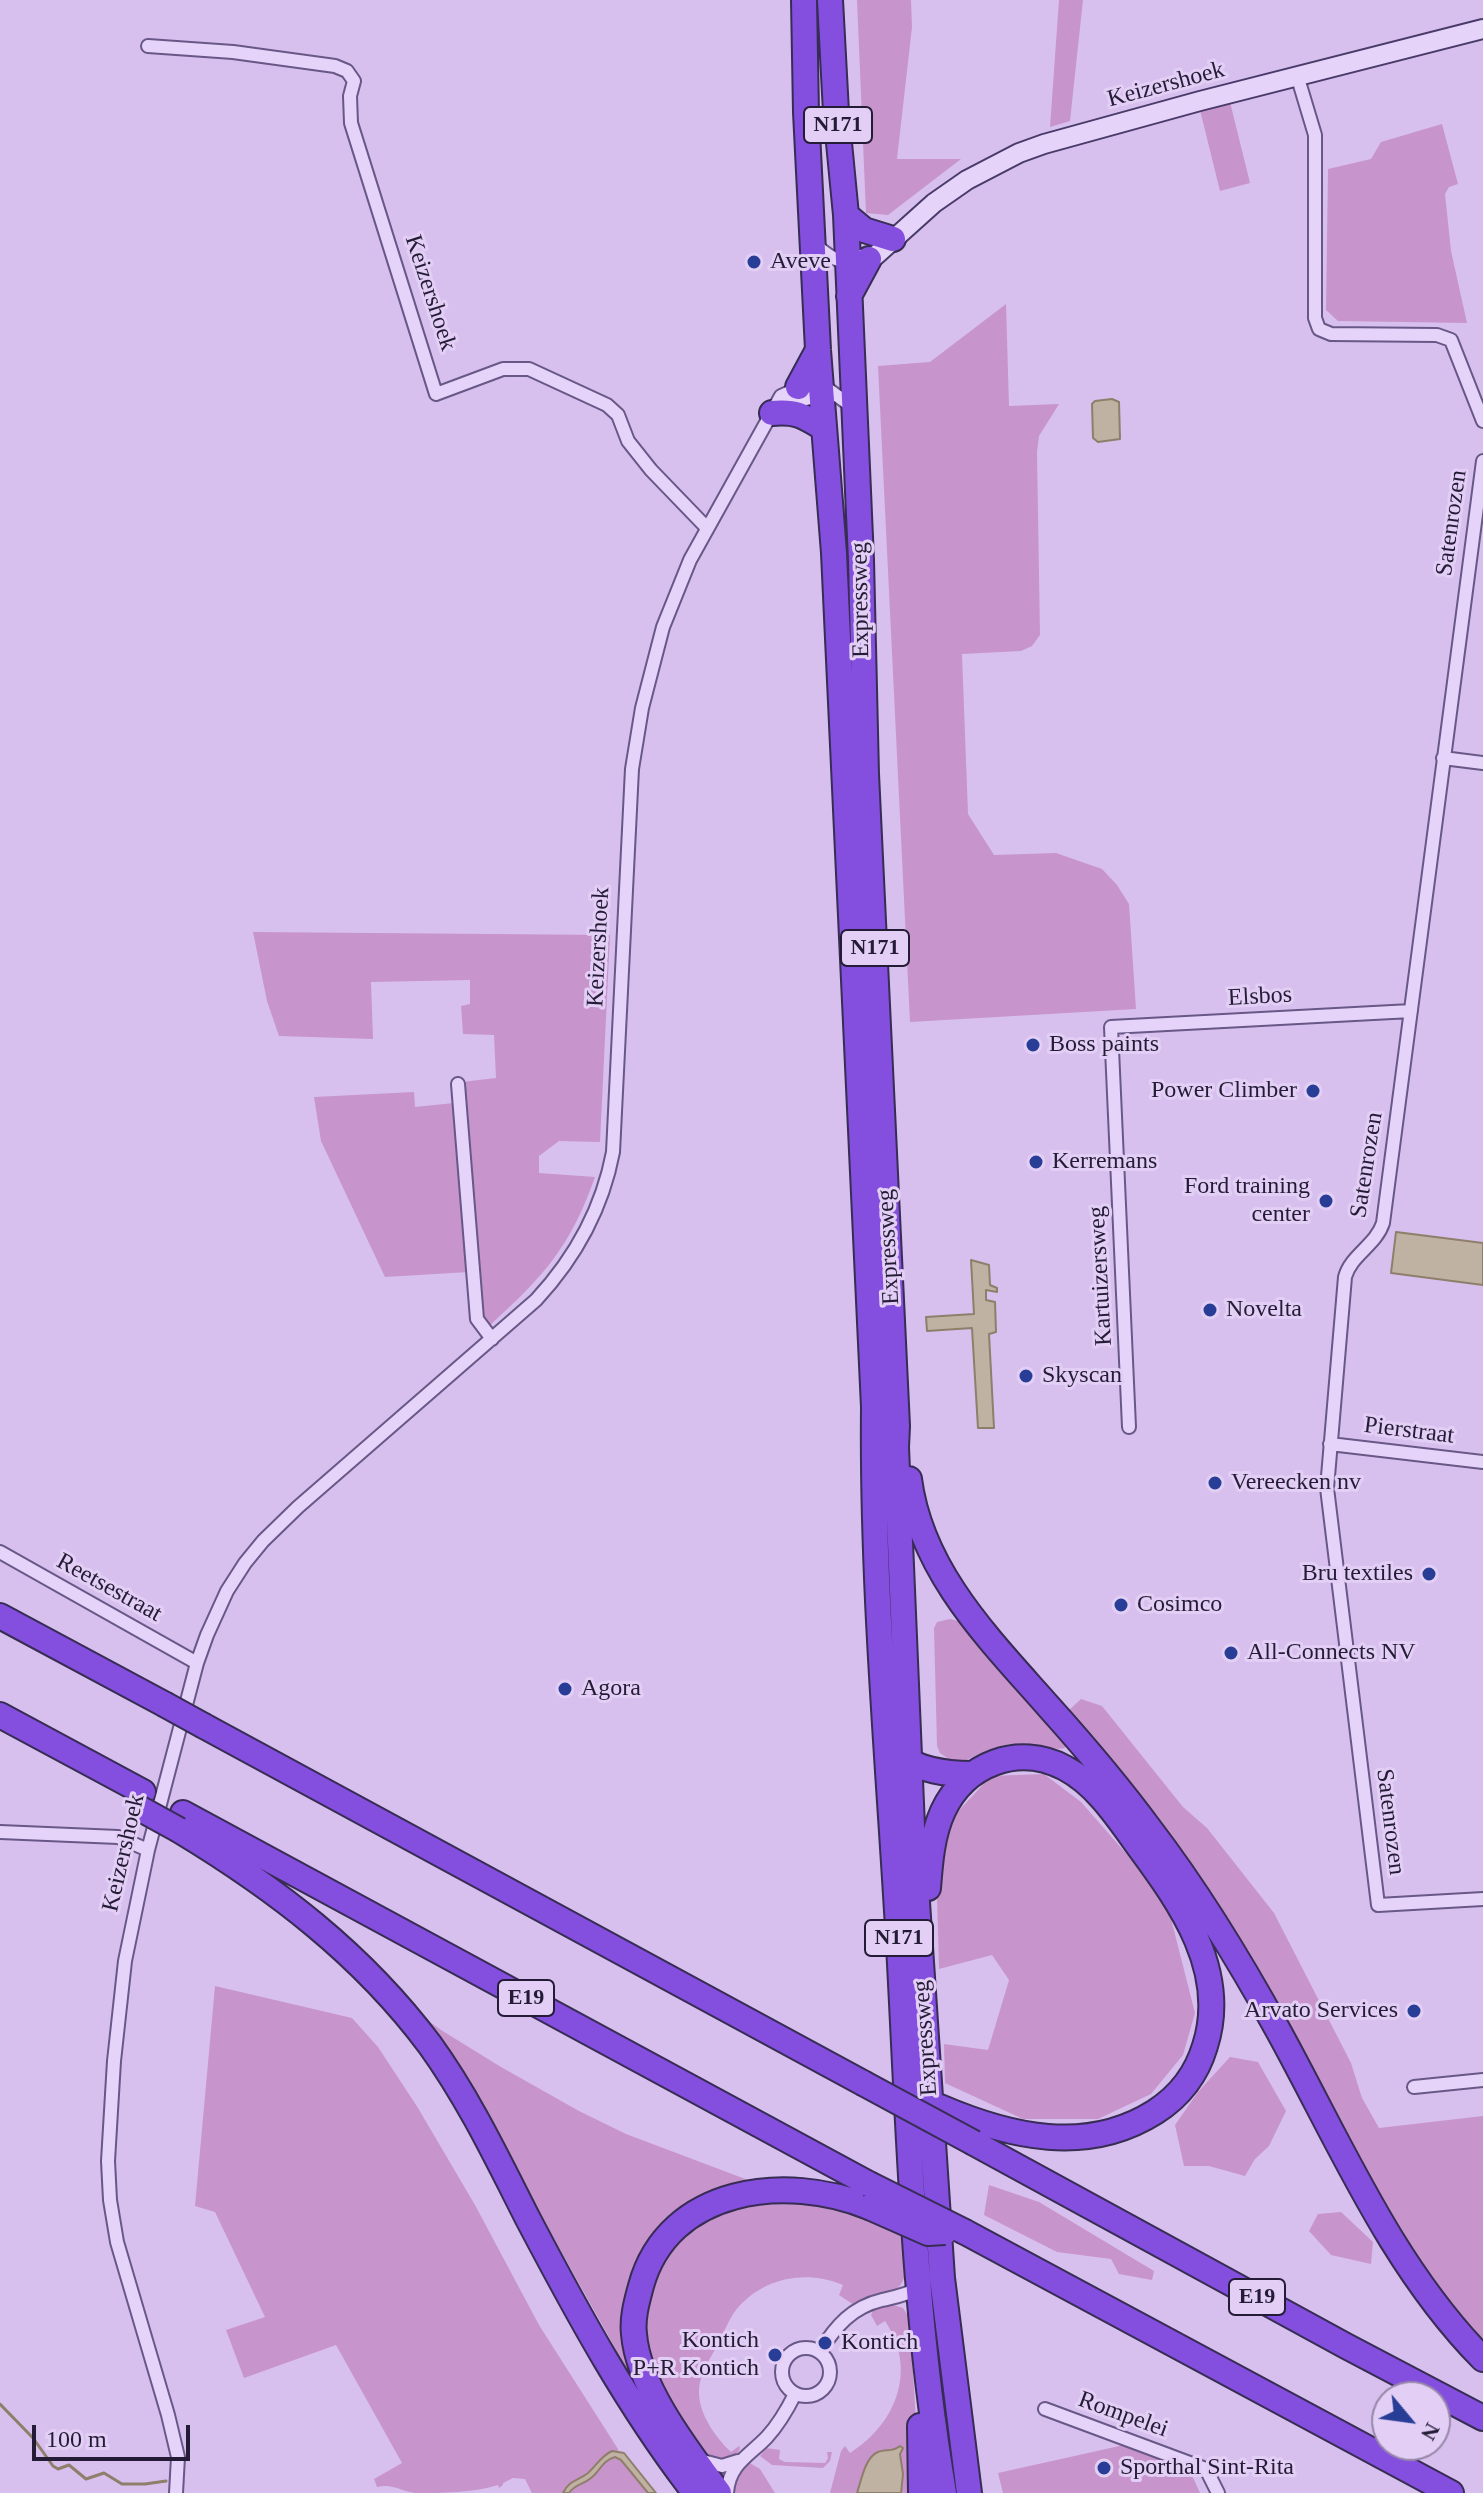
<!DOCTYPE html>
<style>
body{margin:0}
#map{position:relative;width:1483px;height:2493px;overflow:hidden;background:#d7c0ee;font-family:"Times New Roman",serif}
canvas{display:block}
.north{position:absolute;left:1371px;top:2381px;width:80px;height:80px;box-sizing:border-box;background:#e3cff5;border:2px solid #9787a9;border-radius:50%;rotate:119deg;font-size:22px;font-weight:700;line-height:32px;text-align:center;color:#241c36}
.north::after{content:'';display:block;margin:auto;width:28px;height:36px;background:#283e96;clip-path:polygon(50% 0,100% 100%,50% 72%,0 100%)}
.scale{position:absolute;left:32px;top:2425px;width:158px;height:36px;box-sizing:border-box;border:4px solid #241c36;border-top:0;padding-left:10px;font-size:24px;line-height:28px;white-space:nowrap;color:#241c36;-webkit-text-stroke:6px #e3cff5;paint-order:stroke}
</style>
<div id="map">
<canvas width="1483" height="2493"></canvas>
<div class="north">N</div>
<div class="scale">100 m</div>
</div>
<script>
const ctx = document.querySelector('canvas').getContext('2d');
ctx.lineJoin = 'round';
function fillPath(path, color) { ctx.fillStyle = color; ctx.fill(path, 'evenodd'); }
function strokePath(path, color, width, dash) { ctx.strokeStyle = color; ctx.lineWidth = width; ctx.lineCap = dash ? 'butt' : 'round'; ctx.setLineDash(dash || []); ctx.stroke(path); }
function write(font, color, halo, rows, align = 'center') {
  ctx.font = font + ' "Times New Roman",serif'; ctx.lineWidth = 6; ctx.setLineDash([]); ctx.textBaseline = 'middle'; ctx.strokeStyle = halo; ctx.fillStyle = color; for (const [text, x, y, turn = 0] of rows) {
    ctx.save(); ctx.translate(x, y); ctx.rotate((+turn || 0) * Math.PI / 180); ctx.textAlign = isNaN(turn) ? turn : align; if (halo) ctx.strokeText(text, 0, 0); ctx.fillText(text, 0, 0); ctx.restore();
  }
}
fillPath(new Path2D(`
 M 857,0 L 911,0 L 912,27 L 897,159 L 961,159 L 888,215 L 866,213 Z
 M 1059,0 L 1083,0 L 1070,121 L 1050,127 Z
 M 1230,102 L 1250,183 L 1220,191 L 1200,110 Z
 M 1442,124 L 1458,184 L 1449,187 L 1445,194 L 1451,251 L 1467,323 L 1338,321 L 1326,310 L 1328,169 L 1371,159 L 1381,142 Z
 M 1006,304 L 1009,406 L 1059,404 L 1039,436 L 1037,452 L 1040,635 L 1032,646 L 1021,651 L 962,654 L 968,814 L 994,855 L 1056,853 L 1102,869 L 1117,885 L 1129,904 L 1136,1009 L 910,1022 L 878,366 L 930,362 Z
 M 253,932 L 610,935 L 600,1142 L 559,1141 L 539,1156 L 539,1173 L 595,1177 C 570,1248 543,1277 488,1327 L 478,1297 L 462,1082 L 496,1078 L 494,1035 L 463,1034 L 461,1006 L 470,1004 L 470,980 L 371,982 L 373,1039 L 279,1036 L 267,1001 Z
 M 414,1092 L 415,1107 L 454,1103 L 469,1272 L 385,1277 L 321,1141 L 314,1097 Z
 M 950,1619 L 958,1621 L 964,1627 L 989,1658 L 1066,1742 L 1065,1748 C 1049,1751 1035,1745 1019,1744 C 993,1743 978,1757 956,1764 L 940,1753 L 937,1746 L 934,1628 L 937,1622 Z
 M 1081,1699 L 1102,1706 L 1183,1807 L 1207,1828 L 1274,1913 L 1351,2063 L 1362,2098 L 1379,2128 L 1483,2116 L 1483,2341 L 1440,2292 L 1413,2256 L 1067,1712 Z
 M 1044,1774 L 1081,1802 L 1166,1899 L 1195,2013 L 1183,2055 L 1151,2094 L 1098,2119 L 1023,2119 L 945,2083 L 944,2044 L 988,2050 L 1009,1980 L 992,1955 L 939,1969 L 937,1895 L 952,1818 L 991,1776 Z
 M 215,1986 L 352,2018 L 378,2047 L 418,2108 L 475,2205 L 539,2325 L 618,2449 L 618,2451 C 601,2453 597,2467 584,2475 C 575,2482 568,2482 563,2493 L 532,2493 L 525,2479 L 513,2478 L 503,2483 L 503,2485 L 499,2488 L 498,2485 C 472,2493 442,2493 415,2493 C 401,2491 392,2483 377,2487 L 374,2479 L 402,2463 L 336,2345 L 244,2378 L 226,2330 L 265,2317 L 215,2212 L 195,2206 Z
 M 419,2014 L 441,2030 L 501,2067 L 579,2111 L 626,2134 L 748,2180 L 748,2183 L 635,2269 L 648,2407 L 500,2142 Z
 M 1230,2057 L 1258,2062 L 1286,2111 L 1269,2146 L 1255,2159 L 1245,2176 L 1209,2166 L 1184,2166 L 1175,2125 L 1198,2092 Z
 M 989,2185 L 1039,2202 L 1154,2271 L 1152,2280 L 1119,2274 L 1111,2259 L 1057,2252 L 984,2215 Z
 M 763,2200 L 834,2205 L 902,2233 C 904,2251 914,2283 891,2292 C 878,2297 866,2299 854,2305 L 839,2295 L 843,2285 C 805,2269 762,2278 736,2310 C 729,2319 724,2332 719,2343 C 713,2353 706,2364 702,2376 C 691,2403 712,2434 731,2452 L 739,2446 L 740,2448 L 736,2457 L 721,2461 L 706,2457 C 693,2439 676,2420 667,2400 C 656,2377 645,2350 644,2324 C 644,2278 676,2235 715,2215 C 729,2208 747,2205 763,2200 Z
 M 1341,2212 L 1373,2242 L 1371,2264 L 1331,2255 L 1309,2231 L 1318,2214 Z
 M 890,2304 L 903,2308 L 910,2319 L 918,2457 L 916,2493 L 830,2493 L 841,2451 L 845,2446 L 850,2453 C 896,2424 918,2370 885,2321 L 877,2326 L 871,2315 L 874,2308 Z
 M 1124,2445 L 1183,2464 L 1190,2471 L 1200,2493 L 1003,2493 L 998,2473 Z
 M 766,2448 L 780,2450 L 779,2459 L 785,2462 L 825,2463 L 828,2458 L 827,2452 L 832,2452 L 830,2461 L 823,2468 L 772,2465 L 760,2456 Z
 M 611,2457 L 621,2460 L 648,2493 L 569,2493 L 573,2487 L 591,2478 Z
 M 748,2462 L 760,2469 L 775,2493 L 733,2493 L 737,2473 Z`), '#c894cc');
const water = new Path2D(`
 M 1112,399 L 1119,402 L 1120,439 L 1098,442 L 1093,438 L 1092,404 L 1095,401 Z
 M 1396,1232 L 1483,1243 L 1483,1285 L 1391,1273 Z
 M 971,1260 L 989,1265 L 990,1285 L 997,1288 L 997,1292 L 986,1290 L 986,1300 L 995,1302 L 996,1332 L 989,1334 L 994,1428 L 978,1428 L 972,1328 L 927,1331 L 926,1317 L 974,1314 Z
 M 900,2446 L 903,2448 L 900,2454 L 903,2474 L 901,2493 L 857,2493 C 861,2481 865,2459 876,2453 C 885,2448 892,2453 900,2446 Z
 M 612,2451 L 624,2453 L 656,2493 L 648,2493 L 621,2460 L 615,2457 C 603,2460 600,2471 591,2478 C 583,2485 575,2484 569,2493 L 563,2493 C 569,2480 578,2481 588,2473 C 597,2465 601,2456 612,2451 Z`);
fillPath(water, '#c0b2a3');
strokePath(water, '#8e7e6a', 2);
strokePath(new Path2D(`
 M 0,2404 L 33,2438 L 53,2466 L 58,2469 L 69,2465 L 86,2479 L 104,2473 L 122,2484 L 145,2484 L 166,2481`), '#8e7e6a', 3);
const street = new Path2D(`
 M 148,46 L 233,52 L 335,66 L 347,71 L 354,81 L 350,96 L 351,123 L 436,394 L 503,369 L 529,369 L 607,405 L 618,415 L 628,441 L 651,470 L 707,528
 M 1297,75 L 1315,135 L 1315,318 L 1319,329 L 1331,334 L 1437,335 L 1451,340 L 1483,421
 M 813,243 C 823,251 834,262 847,261
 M 821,384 L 854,408
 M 781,408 L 791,403 L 825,394
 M 1483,461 L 1383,1223 C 1376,1245 1351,1255 1345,1277 L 1327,1488 L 1378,1905 L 1483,1899
 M 1443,758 L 1483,763
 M 458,1084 L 477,1319 L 492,1339
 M 1129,1427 L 1111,1027 L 1411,1011
 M 1330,1444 L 1483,1462
 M 0,1552 L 197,1663
 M 0,1832 L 118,1837 L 148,1850
 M 1414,2087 L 1483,2080
 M782 2372a24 24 0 1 1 48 0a24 24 0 1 1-48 0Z
 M 820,2351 C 836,2326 852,2307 882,2300 C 895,2297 907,2295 919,2288
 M 1045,2409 L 1206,2469 L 1218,2493
 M 699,2460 L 722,2466 L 738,2461
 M 176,2493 L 178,2457 L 168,2415 L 117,2242 L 110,2200 L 108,2161 L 114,2061 L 125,1961 L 148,1850 L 197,1663 L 207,1635 L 227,1591 L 245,1563 L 263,1541 L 298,1507 L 536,1300 C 575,1258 602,1210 613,1152 L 632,769 L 642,708 L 663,627 L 690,560 L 781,396 L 803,386
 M 727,2493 C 729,2464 749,2456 767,2437 C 779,2424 787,2410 795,2394`);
const secondary = new Path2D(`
 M 858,260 L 875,256 L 934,203 L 967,180 L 1019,153 L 1044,144 L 1200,101 L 1483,29`);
const highway = new Path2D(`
 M 804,0 L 806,112 L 818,350 L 834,553 L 874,1407 C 872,1587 889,1766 899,1945 C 909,2128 913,2312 944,2493
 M 830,0 L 836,112 L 846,215 L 861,560 L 866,774 L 897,1426 L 896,1447 L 912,1827 L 942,2278 L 969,2493
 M 846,215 L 864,230 L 893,239
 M 849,296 L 869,259
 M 798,387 L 818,350
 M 772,413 C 796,411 802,415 822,427
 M 909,1479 C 921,1572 990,1640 1049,1707 C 1084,1746 1118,1786 1149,1828 C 1198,1892 1240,1961 1279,2032 C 1340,2143 1392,2267 1483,2359
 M 0,1616 L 164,1704
 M 0,1715 L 143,1792
 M 204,1726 L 863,2083
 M 899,1755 C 920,1771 947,1774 972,1774
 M 183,1813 L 869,2184
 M 179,1830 C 275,1888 362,1954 430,2045 C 469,2099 498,2160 528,2219 C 578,2314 629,2408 695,2493
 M 928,1888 C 930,1862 932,1835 943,1811 C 965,1764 1018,1743 1065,1768 C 1097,1785 1118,1818 1139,1847 C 1181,1904 1229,1971 1205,2046 C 1197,2073 1180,2096 1155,2112 C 1087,2155 1010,2137 940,2107
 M 974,2143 L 1346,2346 L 1483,2418
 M 965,2232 L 1451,2493
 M 920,2426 L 921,2493
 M 719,2493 C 688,2451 638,2387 634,2334 C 632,2318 637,2301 641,2286 C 668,2187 786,2173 869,2207`);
strokePath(street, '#685887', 16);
strokePath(secondary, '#493b69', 22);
strokePath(highway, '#372c54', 28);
strokePath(street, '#e6d3f9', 12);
strokePath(secondary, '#e6d3f9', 18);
strokePath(highway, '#844fdf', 24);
const highwayBridge = new Path2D(`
 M 164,1704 L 204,1726
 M 139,1808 L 179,1830
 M 863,2083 L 974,2143
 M 869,2184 L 965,2232
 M 869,2207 L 928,2233 L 945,2232`);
strokePath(highwayBridge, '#372c54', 28, []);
strokePath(highwayBridge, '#844fdf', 24);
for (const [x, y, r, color] of [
 [754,262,8,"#283e96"],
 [1033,1045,8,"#283e96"],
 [1313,1091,8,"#283e96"],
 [1036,1162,8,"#283e96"],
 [1326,1201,8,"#283e96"],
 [1210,1310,8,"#283e96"],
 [1026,1376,8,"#283e96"],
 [1215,1483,8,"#283e96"],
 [1429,1574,8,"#283e96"],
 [1121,1605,8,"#283e96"],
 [1231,1653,8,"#283e96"],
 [565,1689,8,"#283e96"],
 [1414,2011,8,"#283e96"],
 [825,2343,8,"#283e96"],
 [775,2355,8,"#283e96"],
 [1104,2468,8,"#283e96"]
]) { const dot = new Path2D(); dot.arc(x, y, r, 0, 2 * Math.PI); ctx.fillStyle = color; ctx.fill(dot); strokePath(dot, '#e3cff5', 3); }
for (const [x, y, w] of [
 [838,125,68],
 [875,948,68],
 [899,1938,68],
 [526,1998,56],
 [1257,2297,56]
]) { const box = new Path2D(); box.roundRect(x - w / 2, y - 18, w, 36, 6); ctx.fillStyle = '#e3cff5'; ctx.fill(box); strokePath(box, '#241c36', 2); }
write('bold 22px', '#241c36', null, [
 ["N171",838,125],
 ["N171",875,948],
 ["N171",899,1938],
 ["E19",526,1998],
 ["E19",1257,2297]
]);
write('24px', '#241c36', '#e3cff5', [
 ["Keizershoek",1166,85,-15],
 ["Keizershoek",430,293,72],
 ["Satenrozen",1452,523,-82],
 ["Expressweg",861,600,-91],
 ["Keizershoek",599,947,-87],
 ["Elsbos",1260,997,-3],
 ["Satenrozen",1367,1165,-81],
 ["Expressweg",889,1247,-93],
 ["Kartuizersweg",1101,1276,-93],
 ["Pierstraat",1409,1431,7],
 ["Reetsestraat",109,1588,29],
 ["Satenrozen",1390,1822,83],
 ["Keizershoek",124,1853,-77],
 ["Expressweg",926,2038,-94],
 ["Rompelei",1123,2415,20]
]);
write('24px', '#241c36', '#e3cff5', [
 ["Aveve",770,262],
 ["Boss paints",1049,1045],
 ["Power Climber",1297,1091,"right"],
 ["Kerremans",1052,1162],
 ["Ford training",1310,1187,"right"],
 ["center",1310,1215,"right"],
 ["Novelta",1226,1310],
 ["Skyscan",1042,1376],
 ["Vereecken nv",1231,1483],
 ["Bru textiles",1413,1574,"right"],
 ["Cosimco",1137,1605],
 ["All-Connects NV",1247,1653],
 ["Agora",581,1689],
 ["Arvato Services",1398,2011,"right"],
 ["Kontich",759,2341,"right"],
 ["P+R Kontich",759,2369,"right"],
 ["Kontich",841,2343],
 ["Sporthal Sint-Rita",1120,2468]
], 'left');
</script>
